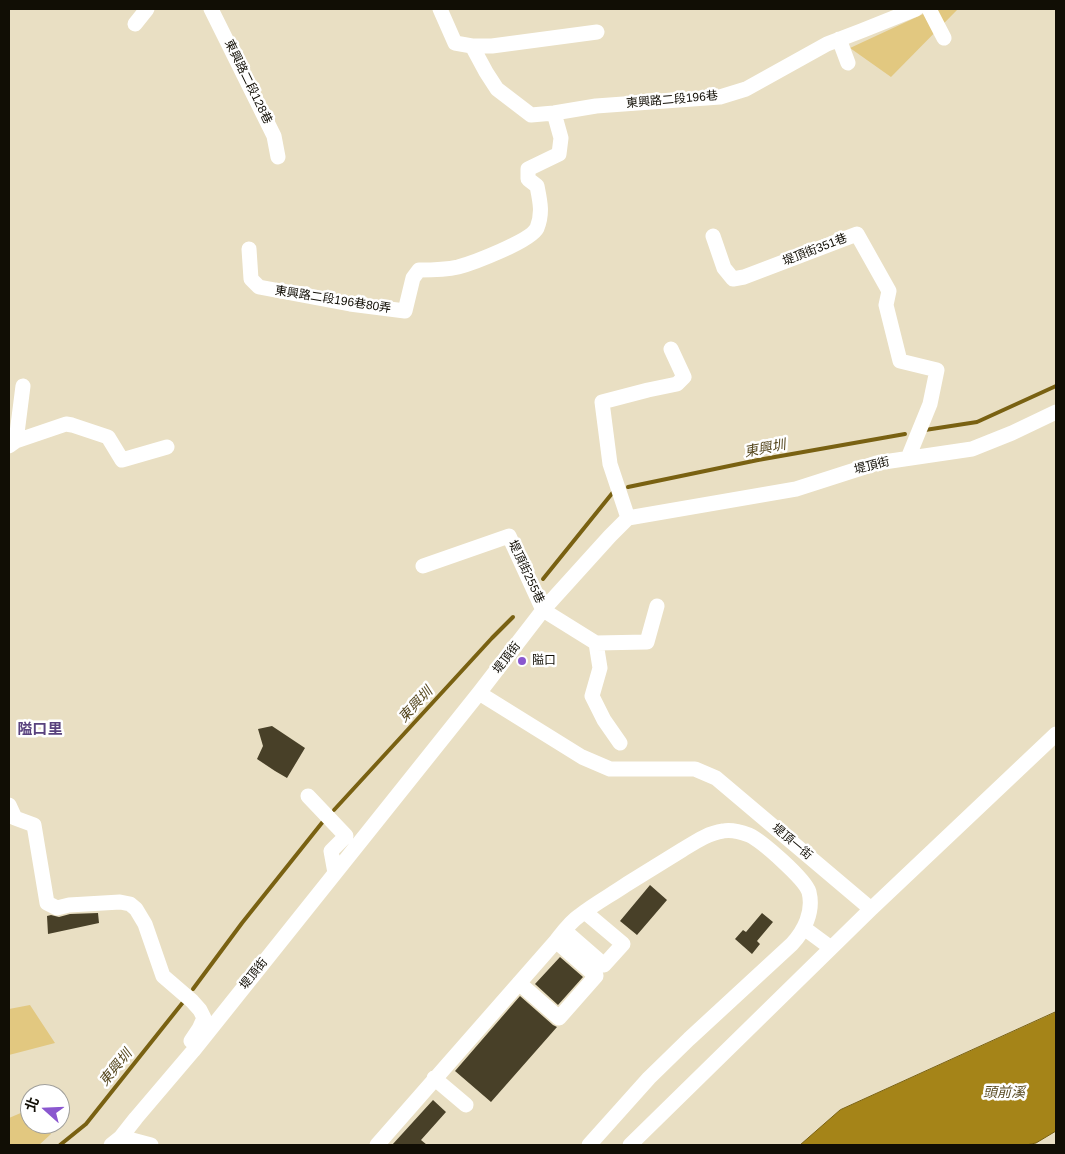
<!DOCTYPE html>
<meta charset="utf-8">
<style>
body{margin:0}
#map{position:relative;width:1065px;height:1154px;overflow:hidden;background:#e9dfc3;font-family:Arial,"Noto Sans TC",sans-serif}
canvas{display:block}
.frame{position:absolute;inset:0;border:10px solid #110e05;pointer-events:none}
.north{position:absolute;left:20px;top:1084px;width:50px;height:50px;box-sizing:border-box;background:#fff;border:1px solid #a09f9b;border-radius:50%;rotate:290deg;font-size:14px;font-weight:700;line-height:20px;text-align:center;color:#110e05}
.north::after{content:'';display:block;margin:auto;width:18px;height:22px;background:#8a57cf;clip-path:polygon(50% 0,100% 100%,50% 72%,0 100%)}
</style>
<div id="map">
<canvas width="1065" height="1154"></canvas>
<div class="frame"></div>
<div class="north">北</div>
</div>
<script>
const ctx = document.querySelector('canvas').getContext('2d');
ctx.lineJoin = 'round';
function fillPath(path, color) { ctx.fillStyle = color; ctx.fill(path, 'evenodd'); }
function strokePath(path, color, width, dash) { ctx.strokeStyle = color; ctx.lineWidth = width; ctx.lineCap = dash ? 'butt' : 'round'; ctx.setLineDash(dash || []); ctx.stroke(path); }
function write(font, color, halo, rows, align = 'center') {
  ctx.font = font + ' Arial,"Noto Sans TC",sans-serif'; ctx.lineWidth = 5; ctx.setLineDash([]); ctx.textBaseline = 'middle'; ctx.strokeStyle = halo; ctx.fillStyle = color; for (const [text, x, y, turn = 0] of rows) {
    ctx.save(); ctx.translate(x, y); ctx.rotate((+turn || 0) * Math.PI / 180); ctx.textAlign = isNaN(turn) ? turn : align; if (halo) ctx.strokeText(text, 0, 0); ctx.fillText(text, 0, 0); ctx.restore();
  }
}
fillPath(new Path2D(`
 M 934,9 L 958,9 L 891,77 L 850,48 Z
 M 30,1005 L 55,1043 L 9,1055 L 9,1009 Z
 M 30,1109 L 30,1124 L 44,1124 L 51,1134 L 39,1145 L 9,1145 L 9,1118 Z`), '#e2c880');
const water = new Path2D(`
 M 1056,1012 L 1056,1131 L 1036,1143 L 1026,1145 L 800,1145 L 840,1110 Z`);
fillPath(water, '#a58418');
strokePath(water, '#796112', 1);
strokePath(new Path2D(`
 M 925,430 L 977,422 L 1056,386
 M 628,487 L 758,460 L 905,434
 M 543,579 L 614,491
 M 334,810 L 492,638 L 513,617
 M 193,989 L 242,923 L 325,819
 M 60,1145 L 86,1124 L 184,1001`), '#796112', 4);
fillPath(new Path2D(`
 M 272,726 L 305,748 L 287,778 L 275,771 L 257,759 L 263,746 L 258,729 Z
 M 650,885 L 667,900 L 637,935 L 620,921 Z
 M 98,913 L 99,923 L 48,934 L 47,916 L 51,915 L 59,917 L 70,914 Z
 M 762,913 L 773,922 L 757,941 L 760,944 L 752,954 L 735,939 L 743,930 L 746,932 Z
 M 560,957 L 583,977 L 558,1005 L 535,984 Z
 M 520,996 L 553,1025 L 557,1027 L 491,1102 L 455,1071 Z
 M 433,1100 L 446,1112 L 421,1140 L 427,1145 L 392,1145 Z`), '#484028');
strokePath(new Path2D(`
 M 211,9 L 274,136 L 278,157
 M 440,9 L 455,43 L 472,46 L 492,46 L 597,32
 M 929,9 L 944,38
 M 135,24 L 147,9
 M 839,39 L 848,63
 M 472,46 L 486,72 L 497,89 L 531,115 L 554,113 L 596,106 L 720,97 L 746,89 L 827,44 L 861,31 L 916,9
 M 713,236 L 724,268 L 733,279 L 744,277 L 857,234 L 889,291 L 886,305 L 900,361 L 937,370 L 930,404 L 908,458
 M 249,249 L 251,279 L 259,287 L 350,304 L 405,311 L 413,278 L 419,270 C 432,270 445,270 458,267 C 473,263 531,241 537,228 C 543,213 540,201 537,186 L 528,179 L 528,169 L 559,154 L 561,138 L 554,113
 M 16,441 L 23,386
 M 9,446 L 16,441 L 66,424 L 72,425 L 108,437 L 122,460 L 167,447
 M 628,518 L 610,464 L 602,402 L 648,390 L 677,384 L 684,377 L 671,349
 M 423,566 L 509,536 L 543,610 L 596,643 L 600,668 L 592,696 L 604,720 L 620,743
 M 596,643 L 647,642 L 657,606
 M 479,693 L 582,757 L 610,769 L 695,769 L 716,778 L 871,909
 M 308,796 L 346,836 L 331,851 L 335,873
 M 9,805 L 15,818 L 34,825 L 47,903 L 57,908 L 69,905 L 120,902 L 130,904 L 136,909 L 145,924 L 163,976 L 192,1001 L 200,1010 L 204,1018 L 199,1029 L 191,1041
 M 804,928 L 831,948
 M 565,931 L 604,965 L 623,944 L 585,912
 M 519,983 L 559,1018 L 596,976 L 556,941
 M 434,1078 L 466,1105
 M 121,1137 L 151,1145
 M 111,1145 L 121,1137 L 136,1118 L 193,1051 L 479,693 L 543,610 L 610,536 L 628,518 L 796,489 L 877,463 L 972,449 L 1012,433 L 1056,412
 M 377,1145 L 556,941 C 563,932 570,922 579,916 C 594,904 611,895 627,884 C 645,873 664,861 682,850 C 695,842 708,833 723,831 C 732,829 741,832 749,835 C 762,841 805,879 809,892 C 814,912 804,931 792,944 L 689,1039 L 649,1078 L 589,1145
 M 630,1145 L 871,909 L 1056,734`), '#fff', 15);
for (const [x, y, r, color] of [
 [522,661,5,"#8a57cf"]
]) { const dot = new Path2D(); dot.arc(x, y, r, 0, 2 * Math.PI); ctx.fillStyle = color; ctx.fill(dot); strokePath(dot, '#fff', 2); }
write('12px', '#110e05', '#fff', [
 ["東興路二段128巷",248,82,64],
 ["東興路二段196巷",672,100,-5],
 ["堤頂街351巷",815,250,-21],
 ["東興路二段196巷80弄",333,300,9],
 ["堤頂街",872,466,-14],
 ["堤頂街255巷",526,572,65],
 ["堤頂街",507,658,-52],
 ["堤頂一街",792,842,40],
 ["堤頂街",254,974,-51]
]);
write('12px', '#110e05', '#fff', [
 ["隘口",532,661]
], 'left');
write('italic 14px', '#584a22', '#fff', [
 ["東興圳",765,449,-11],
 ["東興圳",416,705,-47],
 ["東興圳",116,1068,-51],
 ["頭前溪",1004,1093]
]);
write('bold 15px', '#59427e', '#fff', [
 ["隘口里",40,730]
]);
</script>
